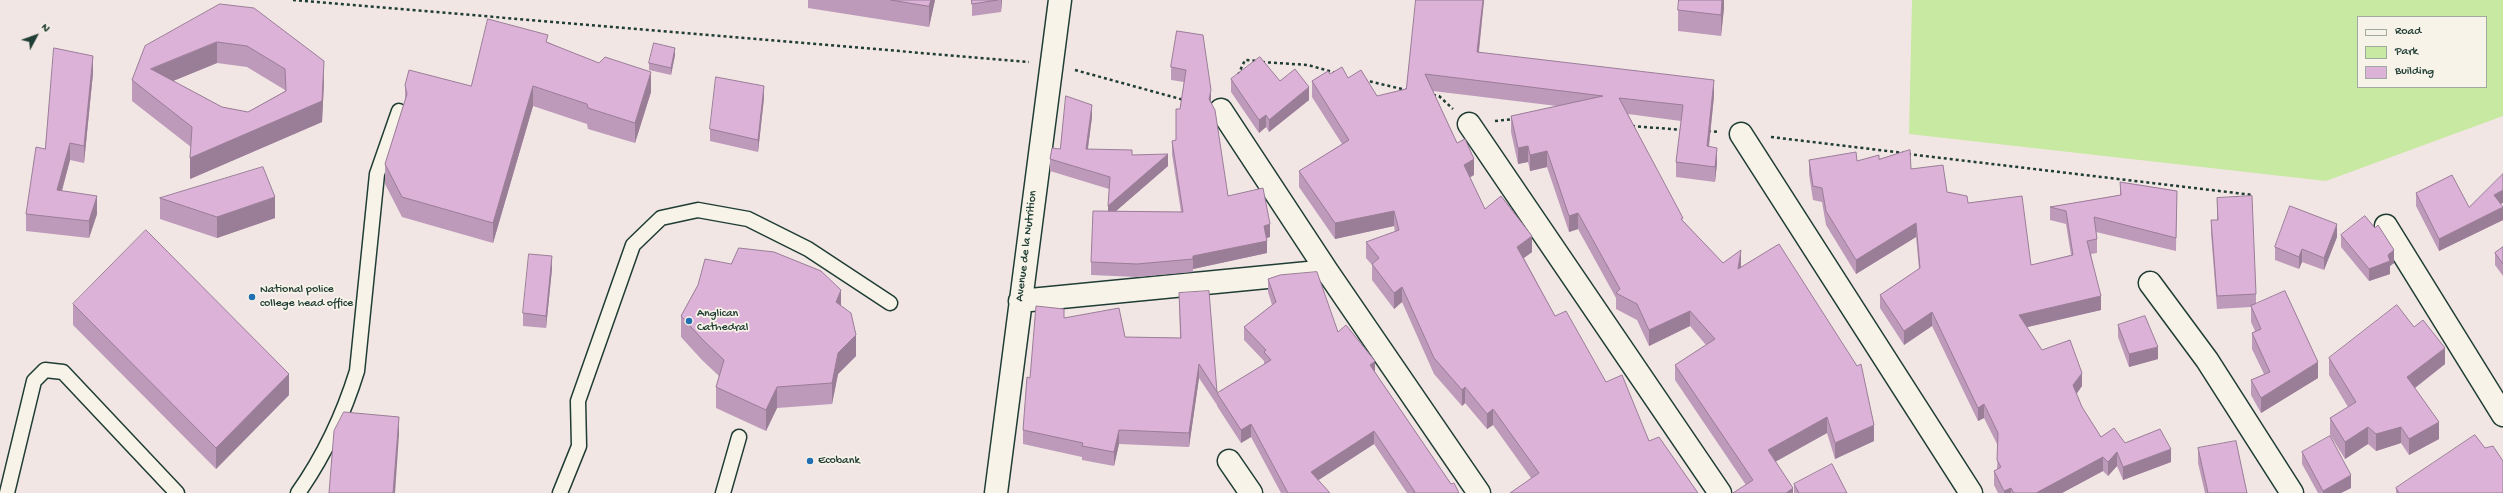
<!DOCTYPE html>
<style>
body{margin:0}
#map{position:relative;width:2503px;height:493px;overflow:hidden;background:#f2e6e5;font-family:"Gochi Hand",sans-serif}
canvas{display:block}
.legend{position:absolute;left:2357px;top:16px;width:130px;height:72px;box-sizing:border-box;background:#f7f3e8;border:1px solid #a1aaa0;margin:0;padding:5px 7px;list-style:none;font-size:12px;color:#1f3d34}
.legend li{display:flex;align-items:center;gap:8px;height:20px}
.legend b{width:20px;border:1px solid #a1aaa0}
.north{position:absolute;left:16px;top:16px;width:40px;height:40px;-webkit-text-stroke:3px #f7f3e8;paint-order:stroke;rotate:49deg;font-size:11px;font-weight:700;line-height:16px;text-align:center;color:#1f3d34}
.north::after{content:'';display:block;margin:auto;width:14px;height:18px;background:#1f3d34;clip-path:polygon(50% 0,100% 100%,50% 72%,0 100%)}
</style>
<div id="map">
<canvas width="2503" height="493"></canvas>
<ul class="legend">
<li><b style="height:5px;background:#f7f3e8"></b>Road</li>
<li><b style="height:11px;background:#c8e9a2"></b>Park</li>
<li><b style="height:11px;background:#dcb2d8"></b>Building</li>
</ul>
<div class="north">N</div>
</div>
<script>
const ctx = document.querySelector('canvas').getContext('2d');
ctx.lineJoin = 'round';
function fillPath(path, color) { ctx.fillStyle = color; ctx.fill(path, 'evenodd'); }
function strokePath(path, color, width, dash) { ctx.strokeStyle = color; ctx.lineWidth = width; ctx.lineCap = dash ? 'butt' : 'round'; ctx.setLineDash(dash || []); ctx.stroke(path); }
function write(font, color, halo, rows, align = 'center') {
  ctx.font = font + ' "Gochi Hand",sans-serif'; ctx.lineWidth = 3.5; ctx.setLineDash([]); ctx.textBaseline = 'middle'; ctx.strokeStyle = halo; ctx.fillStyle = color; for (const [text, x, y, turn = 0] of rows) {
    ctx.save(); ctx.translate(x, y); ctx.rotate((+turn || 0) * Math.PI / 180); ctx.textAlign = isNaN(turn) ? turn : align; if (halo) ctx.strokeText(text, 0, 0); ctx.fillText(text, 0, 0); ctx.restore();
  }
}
fillPath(new Path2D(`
 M 1912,0 L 2503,0 L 2503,116 L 2326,181 L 1909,134 ZM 2358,17 L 2486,17 L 2486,87 L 2358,87 Z`), '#c8e9a2');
const lane = new Path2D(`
 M 7,493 L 34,381 L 45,370 L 63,372 L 177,493
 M 298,493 C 324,456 344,413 357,371 L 377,174 L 399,111
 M 560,493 L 579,446 L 578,401 L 633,245 L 661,218 L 698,210 L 748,219 L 808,249 L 890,303
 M 723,493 L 739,437`);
const street = new Path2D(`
 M 1221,110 L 1327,271 L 1479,493
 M 1469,124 L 1720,493
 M 1741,134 L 1971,493
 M 2386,226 L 2503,415
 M 2150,283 L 2207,360 L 2292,493
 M 1020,301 L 1308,273
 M 1229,461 L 1251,493
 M 996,493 L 1060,0`);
strokePath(lane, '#1f3d34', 17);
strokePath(street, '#1f3d34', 25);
strokePath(new Path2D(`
 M 293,0 L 1029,62
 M 1262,62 L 1308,65 L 1336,73
 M 1075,70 L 1184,100
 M 1238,75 L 1245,60 L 1257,61
 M 1364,80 L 1406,90
 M 1433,95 L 1439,96 L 1453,109
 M 1495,121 L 1514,119
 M 1632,126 L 1683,130
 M 1708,131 L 1719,132
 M 1771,137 L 1904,153
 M 1908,154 L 2253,195`), '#1f3d34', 2.5, [3, 3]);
strokePath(lane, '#f7f3e8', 14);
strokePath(street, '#f7f3e8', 22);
fillPath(new Path2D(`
 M 808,0 L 935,0 L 929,27 L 808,8 Z
 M 972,0 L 1002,0 L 1001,12 L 972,16 Z
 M 1484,0 L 1479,52 L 1714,96 L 1709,147 L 1717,163 L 1715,182 L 1676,177 L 1676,162 L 1681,121 L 1628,114 L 1683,221 L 1723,263 L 1741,265 L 1741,268 L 1874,441 L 1835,459 L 1827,433 L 1775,461 L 1793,493 L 1746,485 L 1675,380 L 1675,365 L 1706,345 L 1690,326 L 1649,346 L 1637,320 L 1616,309 L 1616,298 L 1578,229 L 1569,232 L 1547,167 L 1530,171 L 1528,162 L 1518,164 L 1511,132 L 1511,116 L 1557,106 L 1433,91 L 1457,143 L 1474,175 L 1470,177 L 1485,209 L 1532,252 L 1524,258 L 1555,316 L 1606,382 L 1649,441 L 1698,493 L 1531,478 L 1493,425 L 1487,429 L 1465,403 L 1462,406 L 1434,374 L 1402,302 L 1394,309 L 1372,280 L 1372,265 L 1366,258 L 1366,242 L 1395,232 L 1394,226 L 1335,239 L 1299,187 L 1299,171 L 1342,144 L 1312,97 L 1312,81 L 1330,74 L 1348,78 L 1377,96 L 1406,89 Z
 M 1724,0 L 1724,8 L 1721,36 L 1678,31 L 1678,10 Z
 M 254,8 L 324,82 L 322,122 L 190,179 L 191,147 L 132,101 L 132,80 ZM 217,63 L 247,67 L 285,90 L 285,91 L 248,112 L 222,107 L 173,81 Z
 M 1177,31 L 1211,103 L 1228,196 L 1270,237 L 1266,238 L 1267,253 L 1193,269 L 1193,272 L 1137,277 L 1091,275 L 1091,262 L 1108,211 L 1109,189 L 1050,171 L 1050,159 L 1092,117 L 1088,149 L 1132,155 L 1168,166 L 1116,211 L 1181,212 L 1172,154 L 1172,141 L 1176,140 L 1176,109 L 1180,109 L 1184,82 L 1171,80 L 1171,67 Z
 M 548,42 L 651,92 L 635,143 L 588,129 L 587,124 L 533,106 L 493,243 L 402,217 L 385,184 L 385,164 L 405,101 L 405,85 L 471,86 Z
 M 675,55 L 671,75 L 649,70 L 649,63 Z
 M 93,73 L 84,163 L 70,160 L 62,191 L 97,214 L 89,238 L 26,231 L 26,214 L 45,149 Z
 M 1231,79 L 1280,81 L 1309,100 L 1269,132 L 1266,127 L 1259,133 L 1231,92 Z
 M 764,98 L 758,152 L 710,141 L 710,129 Z
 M 1879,159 L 1911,169 L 1947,192 L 1968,203 L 2031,265 L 2071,255 L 2066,224 L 2050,220 L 2050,207 L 2120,195 L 2120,182 L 2177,191 L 2176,251 L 2096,232 L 2097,239 L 2097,253 L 2091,254 L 2101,310 L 2027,327 L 2042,350 L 2082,386 L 2076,394 L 2082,407 L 2101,437 L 2125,443 L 2171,462 L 2123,480 L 2117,466 L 2108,476 L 2103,471 L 2062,493 L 1998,493 L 1994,485 L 1994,471 L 1997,469 L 1998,446 L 1984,418 L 1978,421 L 1932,326 L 1904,345 L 1880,308 L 1880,295 L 1919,269 L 1916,237 L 1856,274 L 1826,225 L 1822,202 L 1813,200 L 1809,174 L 1809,160 L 1857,161 Z
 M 2416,193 L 2469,207 L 2501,204 L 2503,220 L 2439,251 L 2416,206 Z
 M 160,198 L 275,218 L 217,238 L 160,219 Z
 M 2217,198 L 2256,294 L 2256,304 L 2318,378 L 2261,413 L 2251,395 L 2251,380 L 2264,374 L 2252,349 L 2252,333 L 2255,331 L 2251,322 L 2251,307 L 2217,309 L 2211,233 L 2211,220 L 2217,220 Z
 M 2341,235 L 2394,263 L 2390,266 L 2390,274 L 2369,281 L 2341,247 Z
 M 2337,237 L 2324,270 L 2302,262 L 2299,269 L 2275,260 L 2275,247 Z
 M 2503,247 L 2503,276 L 2495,265 L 2495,253 Z
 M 552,269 L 546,328 L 523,326 L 523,313 Z
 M 1268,279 L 1338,332 L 1375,372 L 1451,484 L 1459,493 L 1407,493 L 1374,444 L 1318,480 L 1330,493 L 1281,493 L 1251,437 L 1241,443 L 1217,406 L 1217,393 L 1264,365 L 1264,361 L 1244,340 L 1244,327 L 1272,305 L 1268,292 Z
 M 698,285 L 841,306 L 856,356 L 838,374 L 832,404 L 777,408 L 766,431 L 716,408 L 716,387 L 719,376 L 702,360 L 681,337 L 681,316 Z
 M 1179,293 L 1217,392 L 1217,405 L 1199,378 L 1189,447 L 1119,444 L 1114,466 L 1082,460 L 1082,457 L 1023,444 L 1023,430 L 1030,378 L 1064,318 L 1125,337 L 1180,338 Z
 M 73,304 L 289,395 L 216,469 L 73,325 Z
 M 2118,325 L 2158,359 L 2129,367 L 2118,337 Z
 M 2329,358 L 2445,364 L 2415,388 L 2439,439 L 2409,455 L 2401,443 L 2376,451 L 2368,444 L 2345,459 L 2330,435 L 2330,418 L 2348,407 L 2329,375 Z
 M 2198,448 L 2247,493 L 2205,493 L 2198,463 Z
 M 2302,452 L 2351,488 L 2341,493 L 2318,493 L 2302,464 Z
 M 1794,484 L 1847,493 L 1794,493 Z
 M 2396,488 L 2503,493 L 2396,493 Z`), '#bd99ba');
fillPath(new Path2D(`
 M 931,0 L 935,0 L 929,27 L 929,6 Z
 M 1001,0 L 1002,0 L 1001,12 Z
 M 1483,0 L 1484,0 L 1477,67 L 1477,52 Z
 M 1722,0 L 1724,0 L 1724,8 L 1721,36 L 1721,15 Z
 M 217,42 L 217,63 L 151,90 L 151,69 Z
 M 675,48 L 675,55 L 671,75 L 671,68 Z
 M 93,56 L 93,73 L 84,163 L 84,146 Z
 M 324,61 L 324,82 L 322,122 L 190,179 L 190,158 L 322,101 Z
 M 651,72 L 651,92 L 635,143 L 635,123 Z
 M 1714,80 L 1714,96 L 1707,162 L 1707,146 Z
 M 533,86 L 533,106 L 493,243 L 493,223 Z
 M 764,86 L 764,98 L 758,152 L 758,140 Z
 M 1309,87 L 1309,100 L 1269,132 L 1269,120 Z
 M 1211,90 L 1211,103 L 1209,111 L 1209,99 Z
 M 1092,105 L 1092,117 L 1086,161 L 1086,149 Z
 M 1266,115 L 1266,127 L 1259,133 L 1259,120 Z
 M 70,143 L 70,160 L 57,208 L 57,190 Z
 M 1528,146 L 1528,162 L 1518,164 L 1518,148 Z
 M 1717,148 L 1717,163 L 1715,182 L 1715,167 Z
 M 1547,151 L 1547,167 L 1530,171 L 1530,155 Z
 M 1168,154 L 1168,166 L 1108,218 L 1108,206 Z
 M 1474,159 L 1474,175 L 1464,181 L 1464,165 Z
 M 2503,190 L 2503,203 L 2494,207 L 2494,195 Z
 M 97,196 L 97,214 L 89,238 L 89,221 Z
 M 275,197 L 275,218 L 217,238 L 217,217 Z
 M 2503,207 L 2503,220 L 2439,251 L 2439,239 Z
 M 1394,211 L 1394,226 L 1335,239 L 1335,223 Z
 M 1578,213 L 1578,229 L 1569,232 L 1569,216 Z
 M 1916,223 L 1916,237 L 1856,274 L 1856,260 Z
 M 1270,224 L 1270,237 L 1264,239 L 1264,226 Z
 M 2337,224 L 2337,237 L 2324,270 L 2324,258 Z
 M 1532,236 L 1532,252 L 1517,263 L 1517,247 Z
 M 1267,241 L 1267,253 L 1193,269 L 1193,256 Z
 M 2302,249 L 2302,262 L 2299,269 L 2299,257 Z
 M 1741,250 L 1741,265 L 1738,285 L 1738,269 Z
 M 2394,250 L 2394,263 L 2390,266 L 2390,274 L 2369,281 L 2369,269 Z
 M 552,256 L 552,269 L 546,328 L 546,316 Z
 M 1402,287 L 1402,302 L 1394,309 L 1394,293 Z
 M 841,290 L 841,311 L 836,302 Z
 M 2101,296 L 2101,310 L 2019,329 L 2019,315 Z
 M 1690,311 L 1690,326 L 1649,346 L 1649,330 Z
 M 1932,312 L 1932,326 L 1904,345 L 1904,331 Z
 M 856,335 L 856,356 L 838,374 L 832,404 L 832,383 L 838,353 Z
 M 2158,347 L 2158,359 L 2129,367 L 2129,354 Z
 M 2445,348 L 2445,364 L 2407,394 L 2407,377 Z
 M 1375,361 L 1375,374 L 1370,365 Z
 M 2318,362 L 2318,378 L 2261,413 L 2261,398 Z
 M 1199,364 L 1199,378 L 1189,447 L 1189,433 Z
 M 2082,373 L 2082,386 L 2073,399 L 2073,385 Z
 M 289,374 L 289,395 L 216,469 L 216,448 Z
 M 777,387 L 777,408 L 766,431 L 766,410 Z
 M 1465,387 L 1465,403 L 1462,406 L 1462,390 Z
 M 1984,404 L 1984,418 L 1978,421 L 1978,408 Z
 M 1493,409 L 1493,425 L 1487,429 L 1487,414 Z
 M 399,417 L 399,435 L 395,493 L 393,493 Z
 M 1827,417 L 1827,433 L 1768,466 L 1768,450 Z
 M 2439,422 L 2439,439 L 2409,455 L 2409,439 Z
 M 1251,424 L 1251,437 L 1241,443 L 1241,430 Z
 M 1874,425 L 1874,441 L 1835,459 L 1835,443 Z
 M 2368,427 L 2368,444 L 2345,459 L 2345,442 Z
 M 2401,427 L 2401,443 L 2376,451 L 2376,434 Z
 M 1119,430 L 1119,444 L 1114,466 L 1114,452 Z
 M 1374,431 L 1374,444 L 1311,485 L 1311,472 Z
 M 2171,449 L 2171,462 L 2123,480 L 2123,467 Z
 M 2117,452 L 2117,466 L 2108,476 L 2108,462 Z
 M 2103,457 L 2103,471 L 2062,493 L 2036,493 Z
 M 2351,475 L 2351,488 L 2341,493 L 2323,493 L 2323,491 Z
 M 1793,488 L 1793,493 L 1786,493 Z
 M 2011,488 L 2011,493 L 2004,493 L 2004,491 Z`), '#9a7d97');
const building = new Path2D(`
 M 891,0 L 931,0 L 929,6 Z
 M 972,0 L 998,0 L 972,4 Z
 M 1416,0 L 1483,0 L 1477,52 L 1714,80 L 1707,146 L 1717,148 L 1715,167 L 1676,162 L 1683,105 L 1619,98 L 1683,218 L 1681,219 L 1723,263 L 1741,250 L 1738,269 L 1779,244 L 1857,366 L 1861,364 L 1874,425 L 1835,443 L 1827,417 L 1768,450 L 1793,488 L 1786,493 L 1733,493 L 1753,480 L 1675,365 L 1715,339 L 1690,311 L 1649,330 L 1637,304 L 1616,293 L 1620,289 L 1578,213 L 1569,216 L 1547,151 L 1530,155 L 1528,146 L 1518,148 L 1511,116 L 1603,96 L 1425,74 L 1457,143 L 1465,139 L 1474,159 L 1464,165 L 1485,209 L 1501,196 L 1532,236 L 1517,247 L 1555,316 L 1566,311 L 1606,382 L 1622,375 L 1649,441 L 1659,437 L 1698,493 L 1510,493 L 1539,473 L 1493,409 L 1487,414 L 1465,387 L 1462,390 L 1434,358 L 1402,287 L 1394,293 L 1372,264 L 1379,258 L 1366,242 L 1399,230 L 1394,211 L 1335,223 L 1299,171 L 1349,140 L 1312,81 L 1328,71 L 1330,74 L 1342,67 L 1348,78 L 1361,70 L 1377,96 L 1406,89 Z
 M 1679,0 L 1722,0 L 1721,15 L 1678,10 Z
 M 220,4 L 254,8 L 324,61 L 322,101 L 190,158 L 192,127 L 132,80 L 145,46 ZM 217,42 L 247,46 L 285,69 L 286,91 L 248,112 L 222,107 L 151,69 Z
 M 488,19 L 548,35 L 546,42 L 599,63 L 605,57 L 651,72 L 635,123 L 588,108 L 587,104 L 533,86 L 493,223 L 402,197 L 385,164 L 407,94 L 405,85 L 409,70 L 471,86 Z
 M 1177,31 L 1203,35 L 1211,90 L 1209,99 L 1215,110 L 1228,196 L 1263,188 L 1270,224 L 1264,226 L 1267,241 L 1193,256 L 1193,259 L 1137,264 L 1091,262 L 1093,211 L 1183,212 L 1172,141 L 1176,140 L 1176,109 L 1180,109 L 1186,70 L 1171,67 Z
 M 654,43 L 675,48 L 671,68 L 649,63 Z
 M 54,48 L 93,56 L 84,146 L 70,143 L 57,190 L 97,196 L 89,221 L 26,214 L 36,147 L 45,149 Z
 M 1260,57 L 1280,81 L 1295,69 L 1309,87 L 1269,120 L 1266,115 L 1259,120 L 1231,79 Z
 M 716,77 L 764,86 L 758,140 L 710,129 Z
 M 1066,96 L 1092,105 L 1086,149 L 1132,150 L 1132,155 L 1168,154 L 1108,206 L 1110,177 L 1050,159 L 1052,148 L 1060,149 Z
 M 1910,150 L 1911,169 L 1943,165 L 1947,192 L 1967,196 L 1968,203 L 2022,196 L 2031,265 L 2073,255 L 2066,211 L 2050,207 L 2121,195 L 2120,182 L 2177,191 L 2176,238 L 2094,217 L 2097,239 L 2087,241 L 2101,296 L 2019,315 L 2042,350 L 2070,340 L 2082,373 L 2073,385 L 2082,407 L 2101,437 L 2114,428 L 2125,443 L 2160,429 L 2171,449 L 2123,467 L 2117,452 L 2108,462 L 2103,457 L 2036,493 L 2014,493 L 2011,488 L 2004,491 L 1994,471 L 2001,467 L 1997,460 L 1998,433 L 1984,404 L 1978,408 L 1932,312 L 1904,331 L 1880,295 L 1920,268 L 1916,223 L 1856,260 L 1826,211 L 1822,188 L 1813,186 L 1809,160 L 1856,152 L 1857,161 L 1879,155 L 1879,159 Z
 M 263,167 L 275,197 L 217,217 L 160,198 Z
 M 2503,174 L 2503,190 L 2494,195 L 2503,207 L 2439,239 L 2416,193 L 2452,175 L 2469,207 Z
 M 2252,196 L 2256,294 L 2217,296 L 2211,220 L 2218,220 L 2217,198 Z
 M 2290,206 L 2337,224 L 2324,258 L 2302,249 L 2299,257 L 2275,247 Z
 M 2365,216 L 2375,228 L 2378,225 L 2394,250 L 2388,255 L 2390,261 L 2369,269 L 2341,235 Z
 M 146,230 L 289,374 L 216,448 L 73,304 Z
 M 2503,247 L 2503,264 L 2495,253 Z
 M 739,248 L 774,252 L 821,271 L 841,290 L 836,302 L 851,313 L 856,335 L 838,353 L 832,383 L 777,387 L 766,410 L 716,387 L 724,360 L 702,339 L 681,316 L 698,285 L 705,259 L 731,264 Z
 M 529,254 L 552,256 L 546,316 L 523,313 Z
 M 1317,272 L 1338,332 L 1346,325 L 1375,361 L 1370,365 L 1451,484 L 1454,483 L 1459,493 L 1413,493 L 1415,492 L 1374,431 L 1311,472 L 1330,493 L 1288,493 L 1251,424 L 1241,430 L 1217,393 L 1271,360 L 1264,352 L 1266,350 L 1244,327 L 1276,302 L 1268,279 L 1280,275 Z
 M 1209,291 L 1217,392 L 1199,364 L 1189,433 L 1119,430 L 1114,452 L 1082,446 L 1083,443 L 1023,430 L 1027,377 L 1030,378 L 1036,306 L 1064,309 L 1064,318 L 1119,308 L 1125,337 L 1181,338 L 1179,293 Z
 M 2285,291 L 2318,362 L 2261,398 L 2251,380 L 2270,372 L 2252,333 L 2261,329 L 2251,306 Z
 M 2397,305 L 2414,327 L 2423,320 L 2445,348 L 2407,377 L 2439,422 L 2409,439 L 2401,427 L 2376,434 L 2368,427 L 2345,442 L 2330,418 L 2356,402 L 2329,358 Z
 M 2145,316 L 2158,347 L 2129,354 L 2118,325 Z
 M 344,412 L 399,417 L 393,493 L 329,493 L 334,431 Z
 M 2475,435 L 2485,448 L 2493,446 L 2503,461 L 2503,493 L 2399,493 L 2396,488 Z
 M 2330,436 L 2351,475 L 2323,491 L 2302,452 Z
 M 2236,441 L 2247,493 L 2208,493 L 2198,448 Z
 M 1832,464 L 1847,493 L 1799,493 L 1794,484 Z`);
fillPath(building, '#dcb2d8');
strokePath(building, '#9a7d97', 1);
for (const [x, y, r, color] of [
 [252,297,4,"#1f6fb2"],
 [689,321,4,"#1f6fb2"],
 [810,461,4,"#1f6fb2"]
]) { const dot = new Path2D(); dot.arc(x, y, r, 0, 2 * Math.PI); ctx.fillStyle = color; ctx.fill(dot); strokePath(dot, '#f7f3e8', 1.5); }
write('12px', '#1f3d34', '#f7f3e8', [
 ["Avenue de la Nutrition",1027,246,-83]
]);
write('12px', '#1f3d34', '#f7f3e8', [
 ["National police",260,290],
 ["college head office",260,304],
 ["Anglican",697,314],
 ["Cathedral",697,328],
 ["Ecobank",818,461]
], 'left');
</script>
